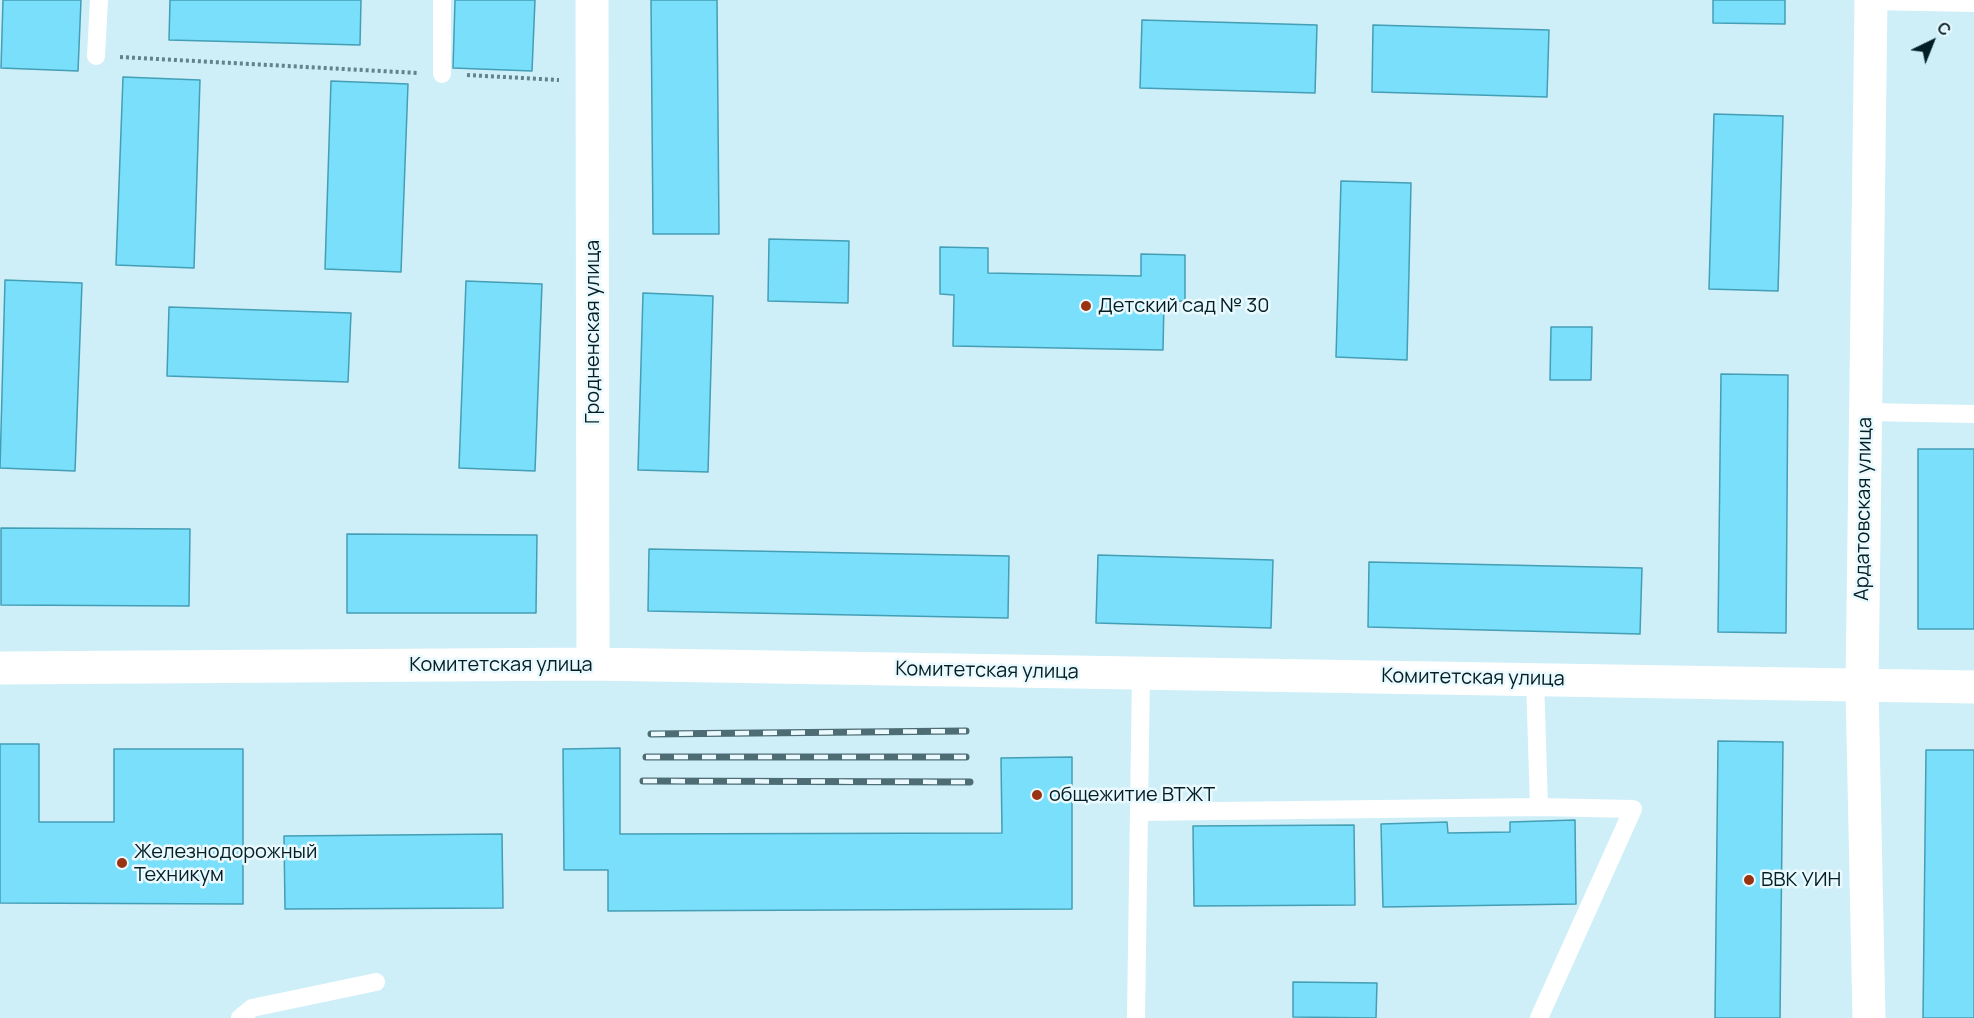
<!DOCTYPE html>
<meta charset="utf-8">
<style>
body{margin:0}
#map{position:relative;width:1974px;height:1018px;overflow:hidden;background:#ceeff8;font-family:Manrope,sans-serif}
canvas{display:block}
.north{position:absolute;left:1902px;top:12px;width:60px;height:60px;-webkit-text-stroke:4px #e9f9fe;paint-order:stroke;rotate:43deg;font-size:16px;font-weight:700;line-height:24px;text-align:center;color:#031f26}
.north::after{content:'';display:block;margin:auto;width:21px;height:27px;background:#031f26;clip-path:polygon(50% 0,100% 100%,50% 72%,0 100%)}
</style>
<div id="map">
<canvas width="1974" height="1018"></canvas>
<div class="north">С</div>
</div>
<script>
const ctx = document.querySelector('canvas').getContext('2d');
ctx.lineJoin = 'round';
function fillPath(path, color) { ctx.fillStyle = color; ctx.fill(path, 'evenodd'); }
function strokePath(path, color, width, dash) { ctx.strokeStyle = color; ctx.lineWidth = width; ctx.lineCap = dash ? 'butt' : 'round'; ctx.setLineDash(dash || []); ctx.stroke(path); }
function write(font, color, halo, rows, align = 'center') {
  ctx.font = font + ' Manrope,sans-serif'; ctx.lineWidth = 5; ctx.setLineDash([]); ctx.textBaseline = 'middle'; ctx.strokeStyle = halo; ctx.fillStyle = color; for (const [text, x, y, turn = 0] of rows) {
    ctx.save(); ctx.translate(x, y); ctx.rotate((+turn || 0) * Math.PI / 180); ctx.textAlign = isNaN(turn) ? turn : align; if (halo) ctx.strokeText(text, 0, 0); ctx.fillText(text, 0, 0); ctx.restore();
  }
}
const building = new Path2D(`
 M 3,0 L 81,0 L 78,71 L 1,68 Z
 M 170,0 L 361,0 L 360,45 L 169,40 Z
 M 455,0 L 535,0 L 532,71 L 453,68 Z
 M 651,0 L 717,0 L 719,234 L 653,234 Z
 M 1713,0 L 1785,0 L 1785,24 L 1713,23 Z
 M 1142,20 L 1317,25 L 1315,93 L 1140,88 Z
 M 1373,25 L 1549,30 L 1547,97 L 1372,92 Z
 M 123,77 L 200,80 L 194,268 L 116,265 Z
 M 331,81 L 408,84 L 401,272 L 325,269 Z
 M 1714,114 L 1783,116 L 1778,291 L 1709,289 Z
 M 1341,181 L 1411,183 L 1407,360 L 1336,357 Z
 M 769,239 L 849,241 L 848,303 L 768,301 Z
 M 940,247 L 988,248 L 988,273 L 1141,276 L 1141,254 L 1185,255 L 1185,301 L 1164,301 L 1163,350 L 953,346 L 954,295 L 940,294 Z
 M 5,280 L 82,283 L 75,471 L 0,468 Z
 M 466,281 L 542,284 L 535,471 L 459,468 Z
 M 643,293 L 713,296 L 708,472 L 638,470 Z
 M 169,307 L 351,313 L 348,382 L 167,376 Z
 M 1551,327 L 1592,327 L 1591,380 L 1550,380 Z
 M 1721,374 L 1788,375 L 1786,633 L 1718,632 Z
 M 1918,449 L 1974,449 L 1974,629 L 1918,629 Z
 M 1,528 L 190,529 L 189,606 L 1,605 Z
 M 347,534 L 537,535 L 536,613 L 347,613 Z
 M 649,549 L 1009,556 L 1008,618 L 648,611 Z
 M 1098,555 L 1273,560 L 1271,628 L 1096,623 Z
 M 1369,562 L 1642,568 L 1640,634 L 1368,627 Z
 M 1718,741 L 1783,742 L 1780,1018 L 1715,1018 Z
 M 0,744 L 39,744 L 39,822 L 114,822 L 114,749 L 243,749 L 243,904 L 0,903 Z
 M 620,748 L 620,834 L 1002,833 L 1001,758 L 1072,757 L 1072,909 L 608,911 L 608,870 L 564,870 L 563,749 Z
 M 1926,750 L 1974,750 L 1974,1018 L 1923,1018 Z
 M 1575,820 L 1576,904 L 1383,907 L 1381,824 L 1447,822 L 1448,833 L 1510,832 L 1510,822 Z
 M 1354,825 L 1355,905 L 1194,906 L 1193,826 Z
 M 502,834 L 503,908 L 285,909 L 284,836 Z
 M 1293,982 L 1377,983 L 1376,1018 L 1293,1017 Z`);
fillPath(building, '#79dffa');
strokePath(building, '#449eb5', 1.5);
strokePath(new Path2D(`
 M 120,57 L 418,73
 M 467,75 L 559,80`), '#64828a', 4, [3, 3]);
strokePath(new Path2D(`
 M 1871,1 L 1974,3
 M 96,56 L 99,0
 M 442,74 L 442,0
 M 1866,412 L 1974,414
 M 1535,679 L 1539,807 L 1633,809 L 1539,1018
 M 1140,812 L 1539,807
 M 240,1018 L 252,1008 L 376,982
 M 1136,1018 L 1141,673`), '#fff', 18);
strokePath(new Path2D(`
 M 592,0 L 593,664
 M 0,668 L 593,664 L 1974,687
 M 1869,1018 L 1862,687 L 1871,0`), '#fff', 33);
const rail = new Path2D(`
 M 651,734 L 966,731
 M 646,757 L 966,757
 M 643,781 L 970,782`);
strokePath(rail, '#4e6c74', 7);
strokePath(rail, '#e9f9fe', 4.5, [14]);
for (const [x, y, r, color] of [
 [1086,306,6,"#9a3312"],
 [1037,795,6,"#9a3312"],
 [122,863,6,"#9a3312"],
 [1749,880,6,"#9a3312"]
]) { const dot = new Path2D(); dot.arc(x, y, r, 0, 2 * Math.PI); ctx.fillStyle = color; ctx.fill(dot); strokePath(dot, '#e9f9fe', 2); }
write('20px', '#031f26', '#e9f9fe', [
 ["Детский сад № 30",1098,306],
 ["общежитие ВТЖТ",1049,795],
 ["Железнодорожный",134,852],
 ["Техникум",134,875],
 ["ВВК УИН",1761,880]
], 'left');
write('20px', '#031f26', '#e9f9fe', [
 ["Гродненская улица",593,332,-90],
 ["Ардатовская улица",1864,509,-89],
 ["Комитетская улица",501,665],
 ["Комитетская улица",987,671,1],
 ["Комитетская улица",1473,678,1]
]);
</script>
